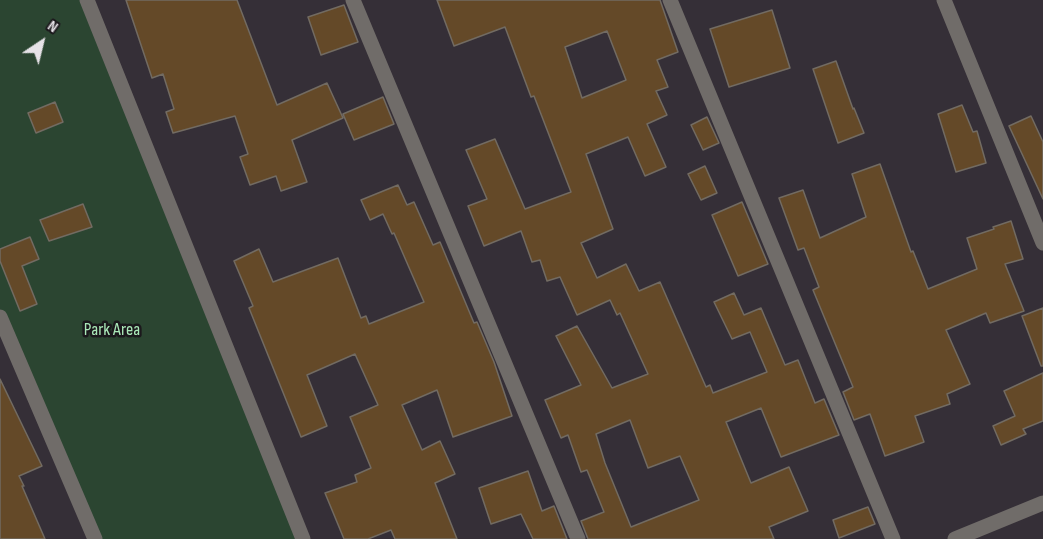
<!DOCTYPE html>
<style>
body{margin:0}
#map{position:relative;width:1043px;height:539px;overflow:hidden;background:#352f37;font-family:"Sofia Sans Condensed",sans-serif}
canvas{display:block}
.north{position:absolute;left:12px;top:12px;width:60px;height:60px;-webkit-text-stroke:4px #1b181c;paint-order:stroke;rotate:35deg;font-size:16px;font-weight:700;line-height:24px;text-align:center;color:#e6e2e7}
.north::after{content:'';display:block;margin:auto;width:21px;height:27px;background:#e6e2e7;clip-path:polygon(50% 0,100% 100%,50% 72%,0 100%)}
</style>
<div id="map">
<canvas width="1043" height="539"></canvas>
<div class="north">N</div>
</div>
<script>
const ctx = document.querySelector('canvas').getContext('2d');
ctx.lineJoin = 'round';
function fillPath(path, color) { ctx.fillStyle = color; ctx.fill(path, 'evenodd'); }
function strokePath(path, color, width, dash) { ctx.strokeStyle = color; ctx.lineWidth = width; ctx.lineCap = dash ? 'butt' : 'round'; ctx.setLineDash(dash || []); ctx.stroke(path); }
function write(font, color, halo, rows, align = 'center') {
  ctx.font = font + ' "Sofia Sans Condensed",sans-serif'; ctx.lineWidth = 5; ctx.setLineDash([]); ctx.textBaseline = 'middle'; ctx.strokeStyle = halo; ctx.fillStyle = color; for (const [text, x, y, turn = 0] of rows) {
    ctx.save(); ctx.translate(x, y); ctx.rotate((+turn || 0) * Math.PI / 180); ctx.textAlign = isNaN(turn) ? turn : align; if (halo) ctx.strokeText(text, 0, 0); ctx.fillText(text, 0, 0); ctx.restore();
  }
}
fillPath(new Path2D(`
 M 0,0 L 87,0 L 303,539 L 92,539 L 0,316 Z`), '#2b4531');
const building = new Path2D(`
 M 126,0 L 237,0 L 277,105 L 327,83 L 343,118 L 292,140 L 307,182 L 281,191 L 276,176 L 250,185 L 240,157 L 248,154 L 235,116 L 173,133 L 166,112 L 174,109 L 163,74 L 152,78 Z
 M 437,0 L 660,0 L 678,52 L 657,60 L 668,87 L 656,91 L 667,115 L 647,124 L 666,167 L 645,176 L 628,137 L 586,154 L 613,229 L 581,243 L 597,278 L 626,264 L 639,291 L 660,282 L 706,387 L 710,385 L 713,393 L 767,372 L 750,332 L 732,339 L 714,302 L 734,293 L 744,315 L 761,308 L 785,365 L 798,360 L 815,403 L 824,399 L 839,435 L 781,457 L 761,408 L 726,422 L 751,483 L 789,467 L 808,511 L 769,527 L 774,539 L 588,539 L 581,521 L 604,512 L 587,470 L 581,472 L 568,435 L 561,438 L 545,400 L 581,385 L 556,336 L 577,326 L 612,388 L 648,374 L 620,313 L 617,315 L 610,300 L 577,315 L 560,277 L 547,281 L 540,260 L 532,262 L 521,231 L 484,246 L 468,206 L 487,199 L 466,150 L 495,139 L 525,209 L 571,192 L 534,96 L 531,97 L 505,27 L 454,46 ZM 607,31 L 626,80 L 582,98 L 565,47 ZM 630,420 L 648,468 L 680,456 L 699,500 L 631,527 L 605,463 L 596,434 Z
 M 344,5 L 358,42 L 321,55 L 308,17 Z
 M 772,10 L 790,68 L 729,87 L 710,29 Z
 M 836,61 L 853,109 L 854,108 L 864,133 L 838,143 L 813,69 Z
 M 383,97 L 394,124 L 354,140 L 343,114 Z
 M 55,102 L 63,122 L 36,133 L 28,113 Z
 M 962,105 L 973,132 L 977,131 L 986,163 L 956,172 L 938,114 Z
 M 1031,116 L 1043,142 L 1043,199 L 1009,126 Z
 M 707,117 L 719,143 L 703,150 L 691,125 Z
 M 880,164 L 911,252 L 913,251 L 928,289 L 977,269 L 967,238 L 994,229 L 993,227 L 1011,221 L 1023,259 L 1005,264 L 1024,311 L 990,323 L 986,313 L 946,330 L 970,384 L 947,394 L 950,404 L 915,416 L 924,442 L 885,456 L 870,414 L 854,420 L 843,392 L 853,387 L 813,290 L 819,287 L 804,248 L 798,250 L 779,198 L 803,190 L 820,238 L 866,217 L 852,174 Z
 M 705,166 L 717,193 L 701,200 L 688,174 Z
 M 398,185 L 407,205 L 414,202 L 433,245 L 440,242 L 474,323 L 477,322 L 494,362 L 512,416 L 453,437 L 437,390 L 402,405 L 422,450 L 440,441 L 455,474 L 435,483 L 457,539 L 395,539 L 391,530 L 368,539 L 344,539 L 325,493 L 357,482 L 355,475 L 371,468 L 350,417 L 378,405 L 355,354 L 307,375 L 327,426 L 301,437 L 249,308 L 253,306 L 234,261 L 259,249 L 273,282 L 338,258 L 361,318 L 366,316 L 369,324 L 424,302 L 394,233 L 392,234 L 383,214 L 370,220 L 361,200 Z
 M 742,202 L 768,264 L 738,276 L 712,215 Z
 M 83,204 L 92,227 L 49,241 L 40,220 Z
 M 30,237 L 39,259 L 22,266 L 37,304 L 20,311 L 0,261 L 0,249 Z
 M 1043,308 L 1043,366 L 1041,366 L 1022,316 Z
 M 1043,373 L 1043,421 L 1023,429 L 1026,434 L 1001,445 L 993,426 L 1015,416 L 1004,391 Z
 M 0,379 L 42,466 L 19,476 L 24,486 L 22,486 L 45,539 L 0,539 Z
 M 528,471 L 542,511 L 554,506 L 567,539 L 533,539 L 521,514 L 491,524 L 479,488 Z
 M 868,507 L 875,524 L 839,538 L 833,520 Z`);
fillPath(building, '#644928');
strokePath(building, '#726b62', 1.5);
strokePath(new Path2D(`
 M 353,0 L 578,539
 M 670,0 L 893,539
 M 944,0 L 1043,243
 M 0,317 L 95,539
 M 955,539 L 1043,503`), '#706c69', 15);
strokePath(new Path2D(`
 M 87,0 L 303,539`), '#706c69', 15);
write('18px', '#aae8b8', '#1b181c', [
 ["Park Area",112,330]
]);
</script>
